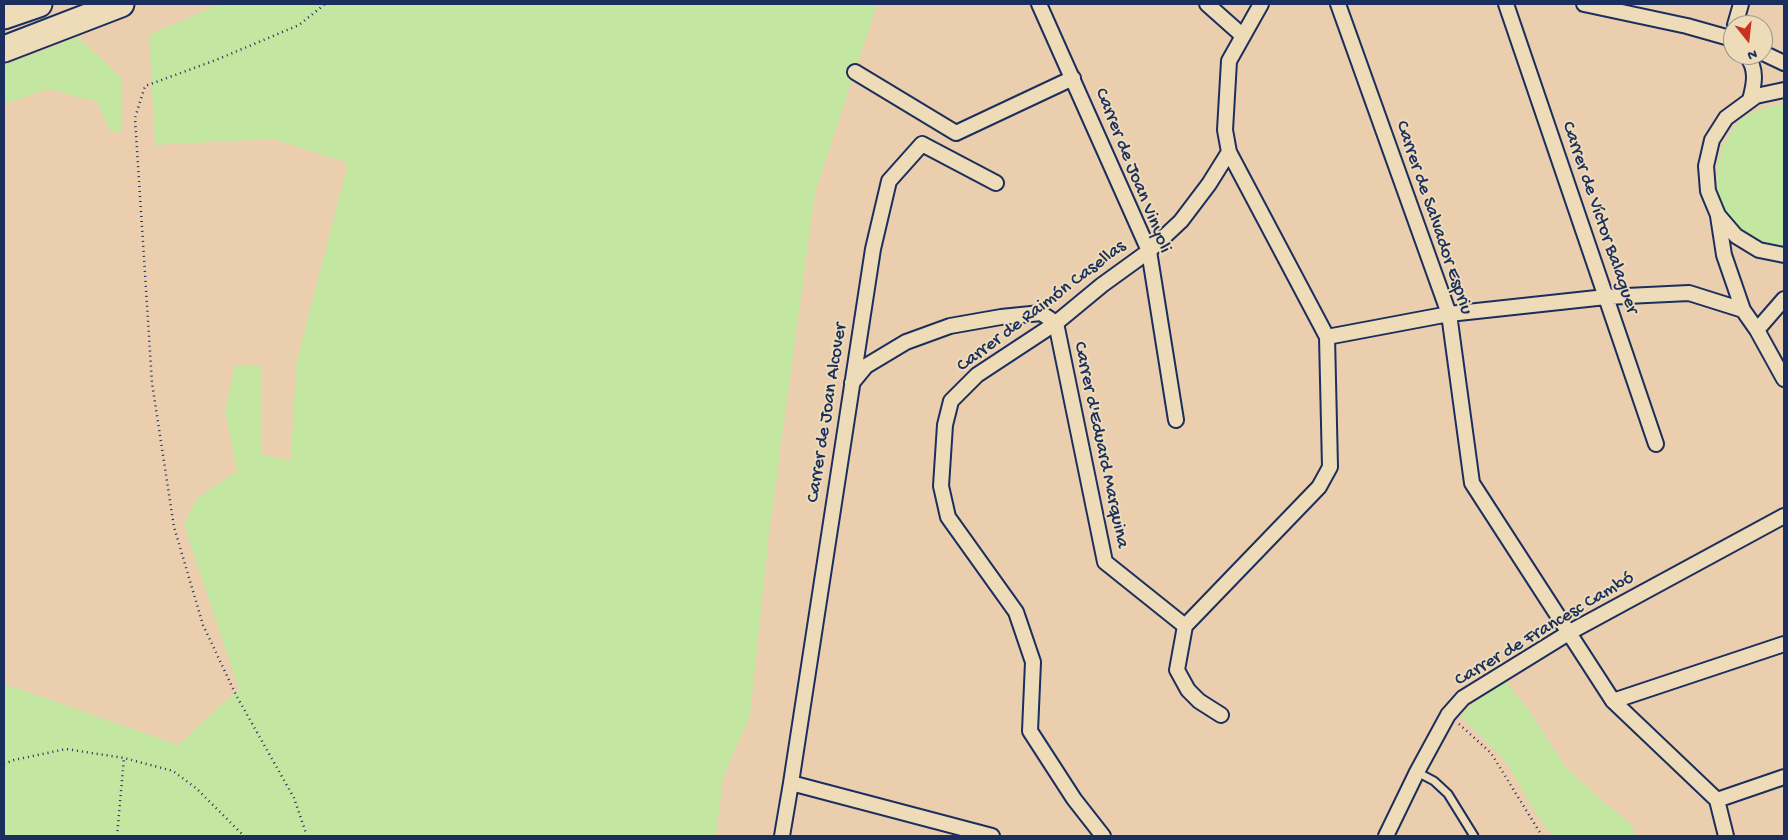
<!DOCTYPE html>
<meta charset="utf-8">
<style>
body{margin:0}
#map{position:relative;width:1788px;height:840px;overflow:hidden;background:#eaceae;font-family:"Gochi Hand",sans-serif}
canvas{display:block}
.frame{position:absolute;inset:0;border:5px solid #1b2f5e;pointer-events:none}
.north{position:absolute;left:1723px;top:15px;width:50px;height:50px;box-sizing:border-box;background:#eedcb9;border:1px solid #9a9795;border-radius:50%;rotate:164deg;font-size:14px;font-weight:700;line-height:20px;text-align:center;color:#1b2f5e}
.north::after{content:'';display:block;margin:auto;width:18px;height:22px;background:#c8321e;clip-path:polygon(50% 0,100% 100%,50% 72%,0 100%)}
</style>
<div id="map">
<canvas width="1788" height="840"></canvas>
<div class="frame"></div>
<div class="north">N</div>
</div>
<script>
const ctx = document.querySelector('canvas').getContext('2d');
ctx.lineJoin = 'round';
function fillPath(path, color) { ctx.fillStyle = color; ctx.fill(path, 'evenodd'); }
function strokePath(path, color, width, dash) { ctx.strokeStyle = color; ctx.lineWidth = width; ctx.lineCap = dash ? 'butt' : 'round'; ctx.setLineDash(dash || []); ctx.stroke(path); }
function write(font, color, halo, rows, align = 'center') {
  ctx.font = font + ' "Gochi Hand",sans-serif'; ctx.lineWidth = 4; ctx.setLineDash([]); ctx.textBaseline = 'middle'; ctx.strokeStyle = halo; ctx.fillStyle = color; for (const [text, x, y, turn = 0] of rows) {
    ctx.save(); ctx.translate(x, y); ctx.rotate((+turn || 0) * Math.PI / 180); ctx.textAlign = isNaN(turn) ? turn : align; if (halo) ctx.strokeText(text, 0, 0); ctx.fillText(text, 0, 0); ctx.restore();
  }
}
fillPath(new Path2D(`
 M 220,4 L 877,4 L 815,193 L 769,534 L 750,715 L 723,778 L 716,836 L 4,836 L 5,684 L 178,745 L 239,689 L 184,525 L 197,498 L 237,471 L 225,411 L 235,365 L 261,366 L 261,455 L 291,460 L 296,364 L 348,163 L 274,139 L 155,145 L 149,35 Z
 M 78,37 L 121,77 L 122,132 L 111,132 L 97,102 L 48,89 L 4,104 L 4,65 Z
 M 1782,103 L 1784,103 L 1784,248 C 1776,246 1765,246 1758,242 C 1749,237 1738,227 1731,220 C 1705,192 1717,133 1749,114 C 1759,109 1772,106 1782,103 Z
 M 1503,677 L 1533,716 L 1564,765 L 1602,801 L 1630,823 L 1636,836 L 1552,836 L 1539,818 L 1504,759 L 1460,716 Z`), '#c3e6a0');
const service = new Path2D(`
 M 1417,772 L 1434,781 L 1448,794 L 1474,836`);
const minor = new Path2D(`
 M 1039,4 L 1149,251 L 1176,420
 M 1207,4 L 1243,36
 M 1338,4 L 1449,314 L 1472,483 L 1613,701 L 1717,800 L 1726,836
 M 1506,4 L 1656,444
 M 1584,4 L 1687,26 L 1733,39
 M 1735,25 L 1741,4
 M 1763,53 L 1784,63
 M 1746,55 C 1758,69 1754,85 1750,100
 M 855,72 L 956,133 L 1073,78
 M 1784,90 L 1756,96 L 1726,118 L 1712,140 L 1706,166 L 1708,191 L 1718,215 L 1736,236 L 1759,250 L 1784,255
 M 1718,216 L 1724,255 L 1743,310
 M 1757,330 L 1784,299
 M 1327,337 L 1449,314 L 1606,297 L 1689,293 L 1743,310 L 1757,330 L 1784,379
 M 852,383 L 866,366 L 906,342 L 950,326 L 1001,317 L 1041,313 L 1056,323 L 1105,562 L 1185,626
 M 1613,701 L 1784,644
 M 1221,715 L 1199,701 L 1188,690 L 1177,670 L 1185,626 L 1319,487 L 1330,467 L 1327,337 L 1229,152
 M 791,783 L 992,836
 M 1717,800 L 1784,777
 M 782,836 L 791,783 L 873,249 L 889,181 L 922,144 L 996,183
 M 1103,836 L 1074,799 L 1030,731 L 1033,662 L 1016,612 L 948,517 L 941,486 L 945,425 L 951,401 L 977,375 L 1056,323 L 1102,285 L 1149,251 L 1181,221 L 1209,184 L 1229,152 L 1225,130 L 1229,61 L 1261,4
 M 1386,836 L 1417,772 L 1448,715 L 1463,698 L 1570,632 L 1784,516`);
const motorway = new Path2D(`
 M 4,16 L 39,4
 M 4,49 L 121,4`);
strokePath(service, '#1b2f5e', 11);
strokePath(minor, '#1b2f5e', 18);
strokePath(motorway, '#1b2f5e', 29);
strokePath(new Path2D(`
 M 1459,724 L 1491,753 L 1542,836
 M 4,764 L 14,760 L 66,749 L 124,758 L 173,771 L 197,789 L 244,836
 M 117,836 L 124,758
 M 307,836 L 294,798 L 236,695 L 203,625 L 174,527 L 152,383 L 135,118 L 145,86 L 216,60 L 299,25 L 325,4`), '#1b2f5e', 2.5, [1, 4]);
strokePath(service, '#eedcb9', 7);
strokePath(minor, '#eedcb9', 14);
strokePath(motorway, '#eedcb9', 25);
write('19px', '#1b2f5e', '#eedcb9', [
 ["Carrer de Joan Vinyoli",1132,171,68],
 ["Carrer de Salvador Espriu",1433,218,71],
 ["Carrer de Víctor Balaguer",1599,218,71],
 ["Carrer de Raimón Casellas",1042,307,-37],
 ["Carrer de Joan Alcover",828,413,-81],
 ["Carrer d'Eduard Marquina",1100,445,78],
 ["Carrer de Francesc Cambó",1545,630,-31]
]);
</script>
